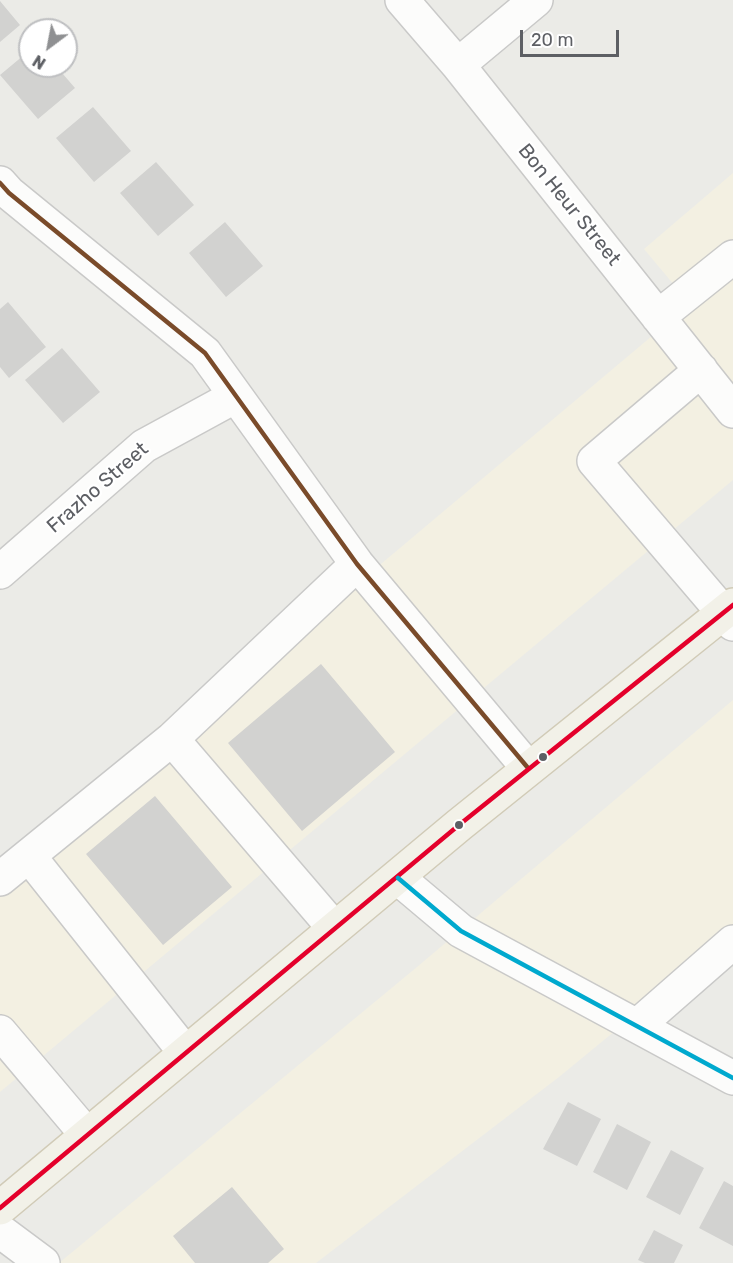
<!DOCTYPE html>
<style>
body{margin:0}
#map{position:relative;width:733px;height:1263px;overflow:hidden;background:#ebebe7;font-family:Rubik,sans-serif}
canvas{display:block}
.north{position:absolute;left:18px;top:18px;width:60px;height:60px;box-sizing:border-box;background:#fff;border:2px solid #bebfc1;border-radius:50%;rotate:212deg;font-size:16px;font-weight:700;line-height:24px;text-align:center;color:#5d5f64}
.north::after{content:'';display:block;margin:auto;width:21px;height:27px;background:#8f9092;clip-path:polygon(50% 0,100% 100%,50% 72%,0 100%)}
.scale{position:absolute;left:520px;top:30px;width:99px;height:27px;box-sizing:border-box;border:3px solid #5d5f64;border-top:0;padding-left:8px;font-size:18px;line-height:21px;white-space:nowrap;color:#5d5f64;-webkit-text-stroke:4px #fff;paint-order:stroke}
</style>
<div id="map">
<canvas width="733" height="1263"></canvas>
<div class="north">N</div>
<div class="scale">20 m</div>
</div>
<script>
const ctx = document.querySelector('canvas').getContext('2d');
ctx.lineJoin = 'round';
function fillPath(path, color) { ctx.fillStyle = color; ctx.fill(path, 'evenodd'); }
function strokePath(path, color, width, dash) { ctx.strokeStyle = color; ctx.lineWidth = width; ctx.lineCap = dash ? 'butt' : 'round'; ctx.setLineDash(dash || []); ctx.stroke(path); }
function write(font, color, halo, rows, align = 'center') {
  ctx.font = font + ' Rubik,sans-serif'; ctx.lineWidth = 4.5; ctx.setLineDash([]); ctx.textBaseline = 'middle'; ctx.strokeStyle = halo; ctx.fillStyle = color; for (const [text, x, y, turn = 0] of rows) {
    ctx.save(); ctx.translate(x, y); ctx.rotate((+turn || 0) * Math.PI / 180); ctx.textAlign = isNaN(turn) ? turn : align; if (halo) ctx.strokeText(text, 0, 0); ctx.fillText(text, 0, 0); ctx.restore();
  }
}
fillPath(new Path2D(`
 M 733,173 L 733,480 L 0,1092 L 0,867 L 315,588 L 331,606 L 690,304 L 644,249 Z
 M 733,700 L 733,934 L 559,1077 L 316,1263 L 59,1263 L 417,967 Z`), '#f3f0e2');
fillPath(new Path2D(`
 M 0,1 L 20,25 L 0,42 Z
 M 30,50 L 30,66 L 56,66 L 75,88 L 38,119 L 0,75 Z
 M 93,107 L 131,151 L 94,182 L 56,138 Z
 M 156,162 L 194,205 L 158,236 L 120,193 Z
 M 225,222 L 263,266 L 226,297 L 189,253 Z
 M 8,302 L 46,347 L 9,378 L 0,367 L 0,309 Z
 M 62,348 L 100,392 L 63,423 L 25,380 Z
 M 321,664 L 395,752 L 302,831 L 228,743 Z
 M 155,796 L 232,887 L 163,945 L 86,854 Z
 M 568,1102 L 601,1119 L 577,1166 L 543,1149 Z
 M 617,1124 L 651,1142 L 627,1190 L 593,1172 Z
 M 671,1150 L 704,1168 L 680,1215 L 646,1197 Z
 M 724,1181 L 733,1186 L 733,1246 L 699,1228 Z
 M 232,1187 L 284,1249 L 268,1263 L 195,1263 L 173,1236 Z
 M 654,1230 L 683,1245 L 674,1263 L 645,1263 L 638,1260 Z`), '#d2d2d0');
const minor = new Path2D(`
 M 402,0 L 458,65 L 733,411
 M 458,65 L 536,0
 M 0,183 L 9,193 L 205,353 L 357,564 L 528,768
 M 658,317 L 733,257
 M 701,370 L 594,461 L 733,624
 M 0,572 L 144,446 L 234,397
 M 172,739 L 357,564
 M 29,856 L 184,1051
 M 398,878 L 461,931 L 733,1078
 M 0,879 L 172,739 L 334,928
 M 637,1026 L 733,942
 M 0,1032 L 87,1135
 M 0,1231 L 43,1263`);
const major = new Path2D(`
 M 0,1208 L 459,825 L 733,605`);
strokePath(minor, '#c9c9c8', 36);
strokePath(major, '#d1cbb7', 36);
strokePath(minor, '#fcfcfb', 33);
strokePath(major, '#f2f1e8', 33);
strokePath(new Path2D(`
 M 0,183 L 9,193 L 205,353 L 357,564 L 528,768`), '#7a4b2a', 4.5);
strokePath(new Path2D(`
 M 0,1208 L 459,825 L 733,605`), '#e4002b', 4.5);
strokePath(new Path2D(`
 M 398,878 L 461,931 L 733,1078`), '#00a9ce', 4.5);
for (const [x, y, r, color] of [
 [543,757,5,"#5d5f64"],
 [459,825,5,"#5d5f64"]
]) { const dot = new Path2D(); dot.arc(x, y, r, 0, 2 * Math.PI); ctx.fillStyle = color; ctx.fill(dot); strokePath(dot, '#fff', 2); }
write('20px', '#5d5f64', '#fff', [
 ["Bon Heur Street",569,205,51],
 ["Frazho Street",98,488,-41]
]);
</script>
